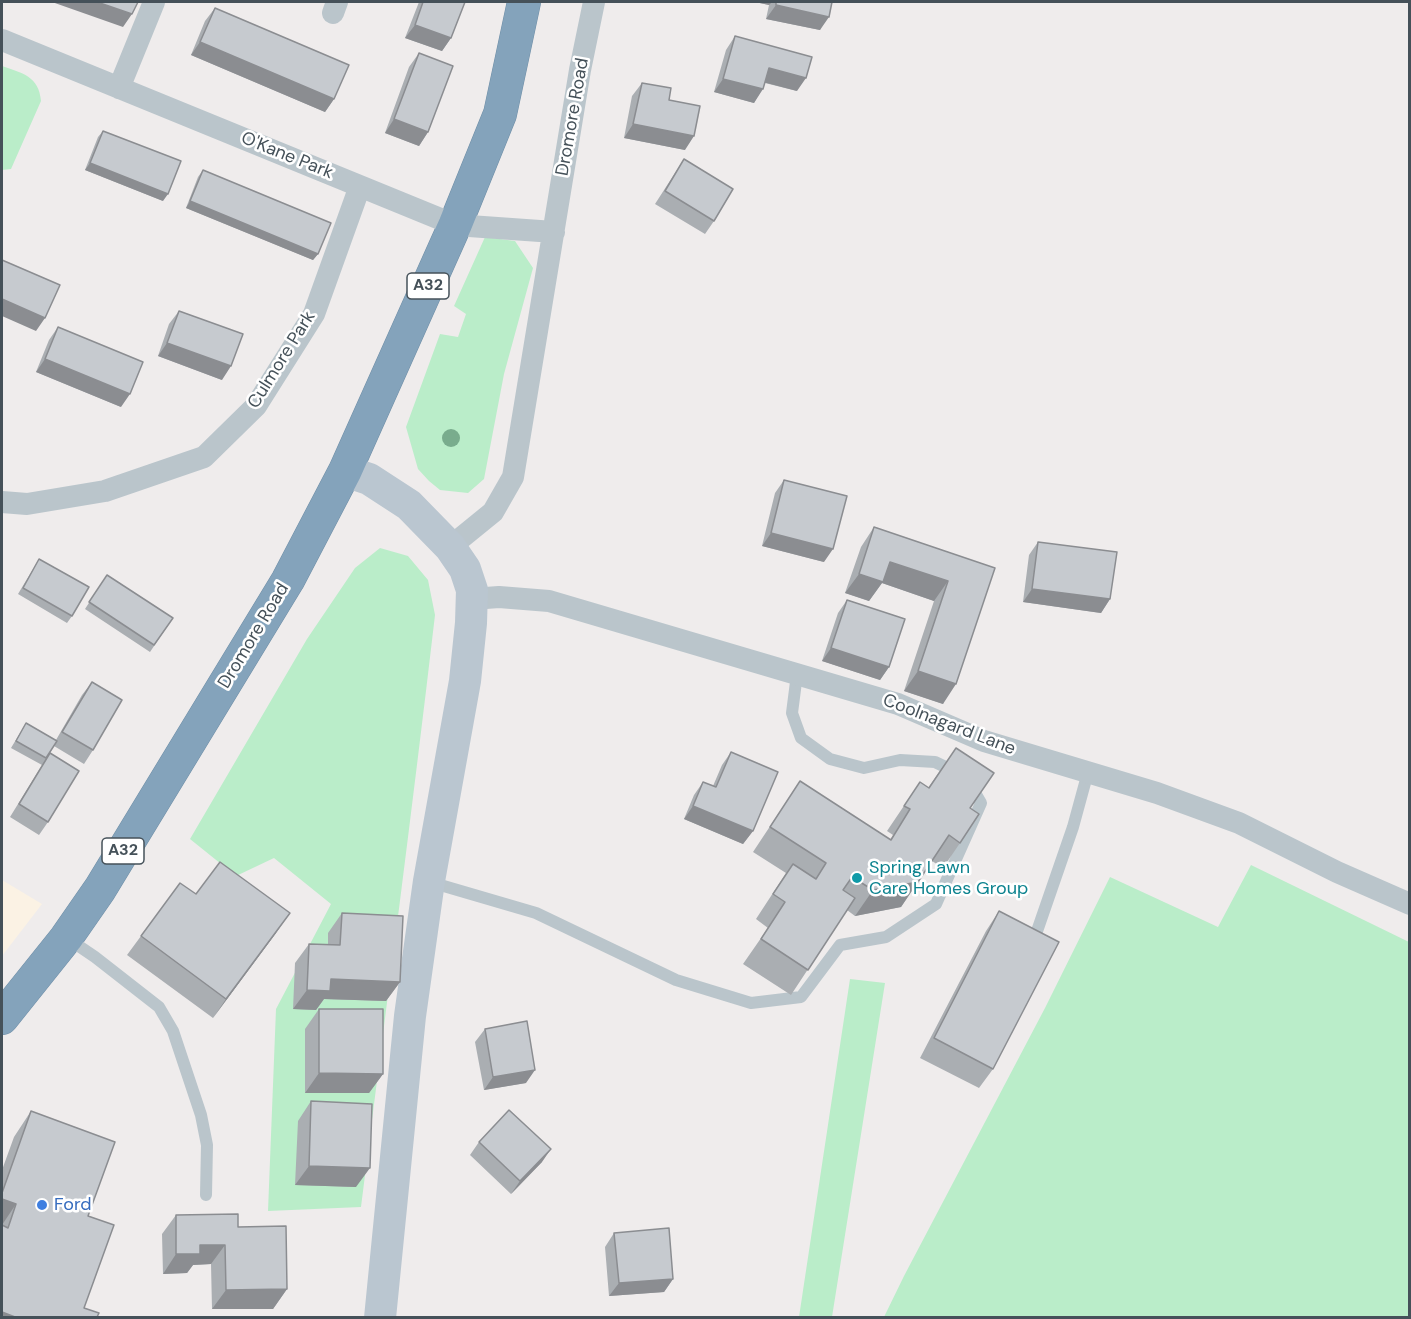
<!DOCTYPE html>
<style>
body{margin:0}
#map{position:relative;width:1411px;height:1319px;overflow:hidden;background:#efecec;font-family:"DM Sans",sans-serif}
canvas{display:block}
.frame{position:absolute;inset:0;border:3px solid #455159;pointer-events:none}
</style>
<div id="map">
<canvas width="1411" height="1319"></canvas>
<div class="frame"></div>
</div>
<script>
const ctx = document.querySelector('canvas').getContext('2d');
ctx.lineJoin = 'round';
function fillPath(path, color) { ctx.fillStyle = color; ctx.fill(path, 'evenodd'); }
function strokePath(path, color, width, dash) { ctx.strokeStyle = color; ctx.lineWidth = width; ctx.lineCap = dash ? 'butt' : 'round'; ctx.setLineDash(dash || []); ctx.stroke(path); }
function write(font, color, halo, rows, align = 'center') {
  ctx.font = font + ' "DM Sans",sans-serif'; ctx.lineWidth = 5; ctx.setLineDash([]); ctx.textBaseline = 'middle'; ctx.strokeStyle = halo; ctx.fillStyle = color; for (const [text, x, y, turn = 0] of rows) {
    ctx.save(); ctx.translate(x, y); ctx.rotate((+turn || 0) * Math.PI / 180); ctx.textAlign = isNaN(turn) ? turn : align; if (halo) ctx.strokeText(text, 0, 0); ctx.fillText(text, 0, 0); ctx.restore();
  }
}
fillPath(new Path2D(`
 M 2,880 L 42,904 L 2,956 Z`), '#fbf2e4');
fillPath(new Path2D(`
 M 2,66 C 22,73 39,76 41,101 L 11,169 L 2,170 Z
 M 485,237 L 515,241 L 533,268 L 504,374 L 484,479 L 468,493 L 440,490 L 429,481 L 418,469 L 406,427 L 440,334 L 458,337 L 466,314 L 454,306 Z
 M 380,548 L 408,556 L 428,580 L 435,615 C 412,812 386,1009 361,1207 L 268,1211 L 276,1009 L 331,904 L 274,858 L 236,876 L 190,839 L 307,639 L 355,568 Z
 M 1251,865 L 1409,942 L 1409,1317 L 884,1317 L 904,1276 L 1045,1008 L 1110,877 L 1218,927 Z
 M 850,979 L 885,983 L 832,1317 L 799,1317 Z`), '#baedc9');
const highway = new Path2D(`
 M 2,1018 L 66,938 L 100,889 L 288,580 L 345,471 L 455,225 L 500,114 L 524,2`);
strokePath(highway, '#6f8ea6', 34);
strokePath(new Path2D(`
 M 797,674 L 792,713 L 801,738 L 830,759 L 864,768 L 900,760 L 935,762 L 958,773
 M 430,882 L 536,913 L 676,980 L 751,1003 L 801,997 L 840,945 L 886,937 L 936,904 L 981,803 L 970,784
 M 1035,937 L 1073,827 L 1088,772
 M 67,938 L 95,957 L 159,1007 L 173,1031 L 201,1115 L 207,1145 L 206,1195`), '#bac5cb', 12);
strokePath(new Path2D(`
 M 333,13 L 337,2
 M 2,40 L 455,225 L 554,232
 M 119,88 L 154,2
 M 2,502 L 27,504 L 105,491 L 204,457 L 256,406 L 314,314 L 360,186
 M 450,547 L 493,512 L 513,477 L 580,70 L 594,2
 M 472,599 L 499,597 L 549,601 L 898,704 L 984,741 L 1157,793 L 1239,823 L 1337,872 L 1410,904`), '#bac5cb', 22);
strokePath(new Path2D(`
 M 345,471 L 369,479 L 409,505 L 450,547 L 465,569 L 472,590 L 471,623 L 465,681 L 429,881 L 410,1016 L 380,1318`), '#bac6d0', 32);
strokePath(highway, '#84a3bb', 33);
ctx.fillStyle = '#79ac8d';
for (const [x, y] of [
 [451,438]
]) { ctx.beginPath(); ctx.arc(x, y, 9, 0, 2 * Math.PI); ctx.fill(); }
fillPath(new Path2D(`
 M 419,2 L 465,2 L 451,38 L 442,51 L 405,38 Z
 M 755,2 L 832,2 L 820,30 L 766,19 L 769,5 Z
 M 215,8 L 334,99 L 325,112 L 191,55 L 205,21 Z
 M 735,36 L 797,91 L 765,83 L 754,103 L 714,92 L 726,50 Z
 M 419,53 L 428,132 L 419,146 L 385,133 L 409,67 Z
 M 642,83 L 669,100 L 685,150 L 624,138 L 632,96 Z
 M 103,131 L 163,201 L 85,170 L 98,137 Z
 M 684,159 L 714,221 L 705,234 L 655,204 Z
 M 203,170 L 318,254 L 313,260 L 186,208 L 198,177 Z
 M 179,311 L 222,380 L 158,356 L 169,324 Z
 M 58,327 L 121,407 L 36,372 L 49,340 Z
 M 784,480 L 824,562 L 762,546 L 775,493 Z
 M 874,527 L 995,568 L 943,704 L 904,691 L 934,601 L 882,583 L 869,601 L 845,593 L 861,547 Z
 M 1038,542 L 1110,599 L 1101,613 L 1023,602 L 1029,555 Z
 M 39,559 L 72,616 L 67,623 L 18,594 Z
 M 107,575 L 173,618 L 150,652 L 85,609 Z
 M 847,600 L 889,667 L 880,680 L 822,661 L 838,613 Z
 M 92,682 L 93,750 L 84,764 L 54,746 L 50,753 L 48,822 L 39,835 L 10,817 L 42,765 L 11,748 L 26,723 L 56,740 L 82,695 Z
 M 956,748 L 970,808 L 960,843 L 943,868 L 932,861 L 901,907 L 855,916 L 847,910 L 791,995 L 743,964 L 768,928 L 756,919 L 786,873 L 753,852 L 800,781 L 890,840 L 893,835 L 887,831 L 920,782 L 928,788 Z
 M 731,752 L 753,831 L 743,844 L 684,819 L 694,795 L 703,782 L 713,786 L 722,765 Z
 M 196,894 L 276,933 L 213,1018 L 127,955 L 141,936 Z
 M 999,911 L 993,1069 L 979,1088 L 920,1058 L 986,931 Z
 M 342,913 L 400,982 L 386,1001 L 324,999 L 316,1010 L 293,1009 L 295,963 L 309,944 L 328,945 L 328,933 Z
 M 319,1009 L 383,1074 L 369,1093 L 305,1093 L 305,1029 Z
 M 485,1029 L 526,1083 L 484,1090 L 475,1042 Z
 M 311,1101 L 356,1187 L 295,1185 L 298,1121 Z
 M 31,1111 L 88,1216 L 84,1308 L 2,1317 L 2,1170 L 14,1137 Z
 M 479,1142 L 542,1162 L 511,1194 L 470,1155 Z
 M 176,1215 L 238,1227 L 287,1289 L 273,1309 L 212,1309 L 211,1264 L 193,1265 L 187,1273 L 163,1274 L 162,1234 Z
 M 614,1233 L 673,1279 L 664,1292 L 609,1296 L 605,1247 Z`), '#aaaeb2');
fillPath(new Path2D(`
 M 52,2 L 97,2 L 132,14 L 123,27 Z
 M 755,2 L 772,2 L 769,5 Z
 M 776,5 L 829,17 L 820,30 L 766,19 Z
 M 415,25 L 451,38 L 442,51 L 405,38 Z
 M 200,42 L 334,99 L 325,112 L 191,55 Z
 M 769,68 L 806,78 L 797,91 L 759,81 Z
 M 723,79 L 763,89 L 754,103 L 714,92 Z
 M 394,119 L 428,132 L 419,146 L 385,133 Z
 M 633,124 L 694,136 L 685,150 L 624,138 Z
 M 90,163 L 168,194 L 163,201 L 85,170 Z
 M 190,201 L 318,254 L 313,260 L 186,208 Z
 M 2,299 L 45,318 L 36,331 L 2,316 Z
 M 167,343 L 231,366 L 222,380 L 158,356 Z
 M 45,359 L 130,394 L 121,407 L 36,372 Z
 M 771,533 L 833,549 L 824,562 L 762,546 Z
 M 890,562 L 948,581 L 934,601 L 882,583 L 869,601 L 845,593 L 859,574 Z
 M 1032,589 L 1110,599 L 1101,613 L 1023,602 Z
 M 831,648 L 889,667 L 880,680 L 822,661 Z
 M 918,671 L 956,684 L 943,704 L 904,691 Z
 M 693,806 L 753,831 L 743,844 L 684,819 Z
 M 918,882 L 901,907 L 855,916 L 873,890 Z
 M 290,913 L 276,933 L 213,1018 L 226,999 Z
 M 331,979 L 400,982 L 386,1001 L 324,999 L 316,1010 L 293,1009 L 307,990 Z
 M 535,1070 L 526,1083 L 484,1090 L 493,1077 Z
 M 319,1073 L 383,1074 L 369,1093 L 305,1093 Z
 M 551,1149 L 542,1162 L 511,1194 L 520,1181 Z
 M 309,1166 L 370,1168 L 356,1187 L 295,1185 Z
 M 2,1199 L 16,1204 L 2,1225 Z
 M 200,1245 L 225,1245 L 211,1264 L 193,1265 L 187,1273 L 163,1274 L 176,1254 Z
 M 673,1279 L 664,1292 L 609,1296 L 619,1283 Z
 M 287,1289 L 273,1309 L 212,1309 L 226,1290 Z
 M 2,1312 L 15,1317 L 2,1317 Z`), '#8b8d91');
const building = new Path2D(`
 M 97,2 L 138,2 L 132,14 Z
 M 423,2 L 465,2 L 451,38 L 415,25 Z
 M 776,2 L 832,2 L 829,17 L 776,5 Z
 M 215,8 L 349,65 L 334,99 L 200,42 Z
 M 735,36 L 812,57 L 806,78 L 769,68 L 763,89 L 723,79 Z
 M 419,53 L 453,66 L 428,132 L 394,119 Z
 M 642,83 L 671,88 L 669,100 L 700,106 L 694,136 L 633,124 Z
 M 103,131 L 181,161 L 168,194 L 90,163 Z
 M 684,159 L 733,189 L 714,221 L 665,191 Z
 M 203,170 L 331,223 L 318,254 L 190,201 Z
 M 2,260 L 60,285 L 45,318 L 2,299 Z
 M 179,311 L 243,334 L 231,366 L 167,343 Z
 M 58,327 L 143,362 L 130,394 L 45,359 Z
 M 784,480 L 847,496 L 833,549 L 771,533 Z
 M 874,527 L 995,568 L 956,684 L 918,671 L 948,581 L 890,562 L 883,582 L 859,574 Z
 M 1038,542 L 1117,552 L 1110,599 L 1032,589 Z
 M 39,559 L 89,587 L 72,616 L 23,588 Z
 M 107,575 L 173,618 L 154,645 L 89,602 Z
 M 847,600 L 905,619 L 889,667 L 831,648 Z
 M 92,682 L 122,700 L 93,750 L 62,732 Z
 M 26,723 L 57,741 L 46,758 L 16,741 Z
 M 956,748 L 994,773 L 970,808 L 979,814 L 960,843 L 949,835 L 918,882 L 873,890 L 852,877 L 843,890 L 855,898 L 808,970 L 761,939 L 785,902 L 773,894 L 793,864 L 816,879 L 826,863 L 770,827 L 800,781 L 891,840 L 910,809 L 904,806 L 920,782 L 929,788 Z
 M 731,752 L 778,772 L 753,831 L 693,806 L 703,782 L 716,787 Z
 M 50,753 L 79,771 L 48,822 L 19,804 Z
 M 220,862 L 290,913 L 226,999 L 141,936 L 180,883 L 196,894 Z
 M 999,911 L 1059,942 L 993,1069 L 934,1038 Z
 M 342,913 L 403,916 L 400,982 L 331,979 L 330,991 L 307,990 L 309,944 L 340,945 Z
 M 319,1009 L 383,1009 L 383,1074 L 319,1073 Z
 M 527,1021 L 535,1070 L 493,1077 L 485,1029 Z
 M 311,1101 L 372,1104 L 370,1168 L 309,1166 Z
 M 509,1110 L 551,1149 L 520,1181 L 479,1142 Z
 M 31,1111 L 115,1142 L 88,1216 L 114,1225 L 84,1308 L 99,1313 L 97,1317 L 15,1317 L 2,1312 L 2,1225 L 8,1228 L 16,1204 L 2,1199 L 2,1193 Z
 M 238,1214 L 238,1227 L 286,1226 L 287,1289 L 226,1290 L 225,1245 L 200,1245 L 200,1254 L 176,1254 L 176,1215 Z
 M 669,1228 L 673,1279 L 619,1283 L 614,1233 Z`);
fillPath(building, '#c6cacf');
strokePath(building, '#8b8d91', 1.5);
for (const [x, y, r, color] of [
 [857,878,6,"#0f9aa8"],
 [42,1205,6,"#3f7fe0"]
]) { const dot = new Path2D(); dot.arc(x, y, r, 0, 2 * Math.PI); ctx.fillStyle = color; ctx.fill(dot); strokePath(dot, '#fff', 2); }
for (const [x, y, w] of [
 [428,286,42],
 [123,851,42]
]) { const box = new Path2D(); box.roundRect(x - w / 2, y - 13, w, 26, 4.5); ctx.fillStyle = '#fff'; ctx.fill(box); strokePath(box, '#455159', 1.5); }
write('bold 16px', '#455159', null, [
 ["A32",428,286],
 ["A32",123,851]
]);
write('18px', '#455159', '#fff', [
 ["Dromore Road",573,117,-80],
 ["O'Kane Park",287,156,22],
 ["Culmore Park",282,360,-58],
 ["Dromore Road",254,636,-59],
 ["Coolnagard Lane",949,725,21]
]);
write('18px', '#0d838f', '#fff', [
 ["Spring Lawn",869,868],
 ["Care Homes Group",869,889]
], 'left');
write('18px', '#366cbe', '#fff', [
 ["Ford",54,1205]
], 'left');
</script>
